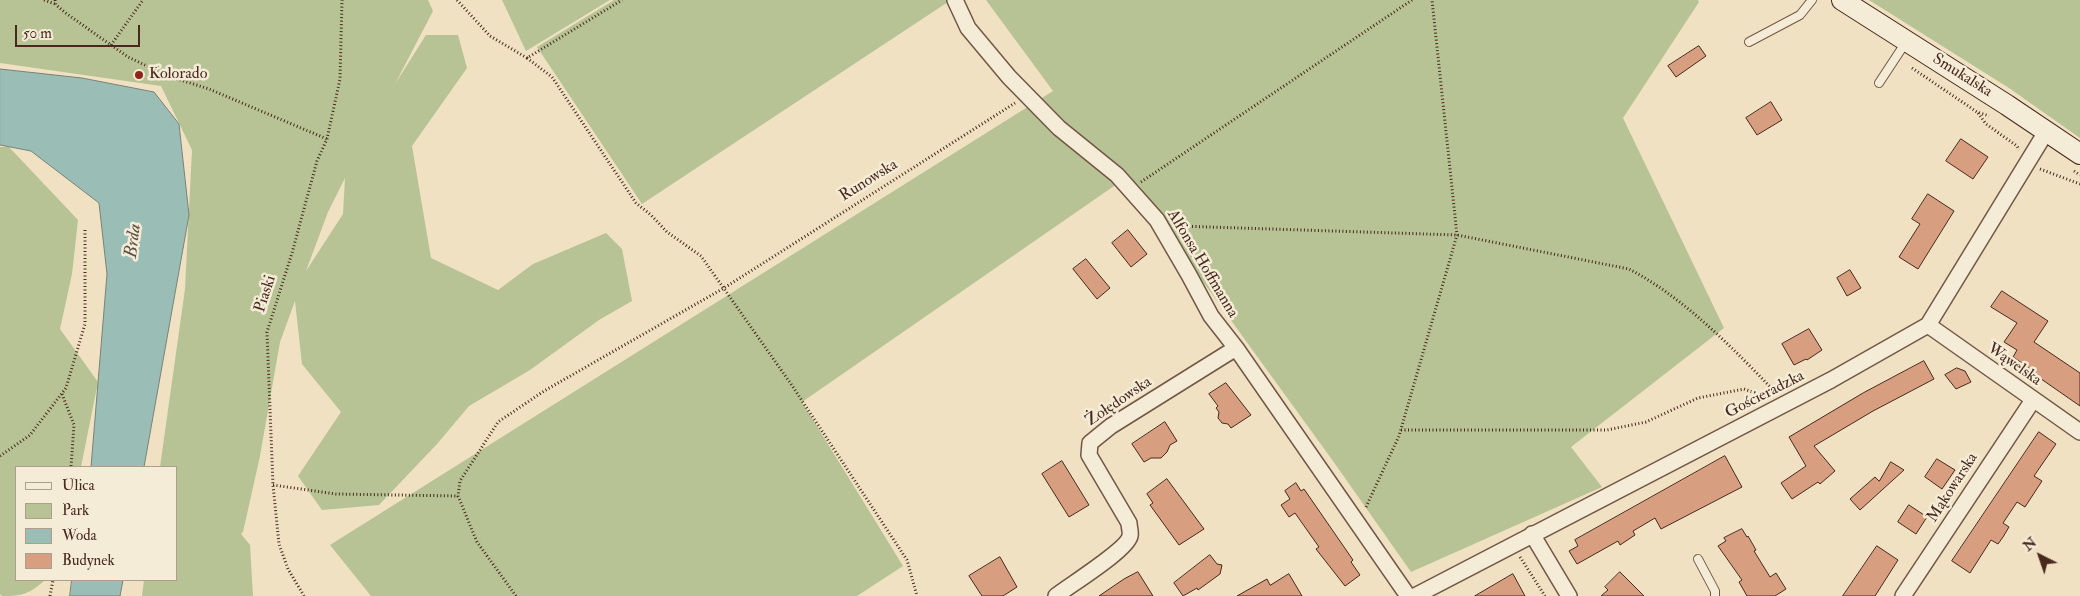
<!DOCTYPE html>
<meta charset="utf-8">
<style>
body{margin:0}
#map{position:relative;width:2080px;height:596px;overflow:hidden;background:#efe1c2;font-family:"IM FELL Double Pica",serif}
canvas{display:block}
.legend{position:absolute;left:15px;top:466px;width:162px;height:115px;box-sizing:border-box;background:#f5ecd7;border:1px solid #b09e8d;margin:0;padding:6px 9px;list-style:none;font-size:15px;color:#48291e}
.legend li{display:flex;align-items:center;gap:10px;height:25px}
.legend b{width:25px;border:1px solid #b09e8d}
.north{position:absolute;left:2015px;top:531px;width:50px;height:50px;-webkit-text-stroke:4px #f5ecd7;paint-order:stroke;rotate:319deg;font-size:14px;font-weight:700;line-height:20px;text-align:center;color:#48291e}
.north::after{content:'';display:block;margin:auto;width:18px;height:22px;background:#48291e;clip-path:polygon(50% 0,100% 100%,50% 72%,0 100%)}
.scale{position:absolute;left:15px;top:25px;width:125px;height:22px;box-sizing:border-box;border:2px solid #48291e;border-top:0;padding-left:6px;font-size:15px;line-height:18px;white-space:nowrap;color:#48291e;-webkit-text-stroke:4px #f5ecd7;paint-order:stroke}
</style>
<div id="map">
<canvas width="2080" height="596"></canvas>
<ul class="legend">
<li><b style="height:6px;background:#f5ecd7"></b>Ulica</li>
<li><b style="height:14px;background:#b7c395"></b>Park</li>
<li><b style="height:14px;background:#9abdb6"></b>Woda</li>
<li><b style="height:14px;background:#d79e80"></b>Budynek</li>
</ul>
<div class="north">N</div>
<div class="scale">50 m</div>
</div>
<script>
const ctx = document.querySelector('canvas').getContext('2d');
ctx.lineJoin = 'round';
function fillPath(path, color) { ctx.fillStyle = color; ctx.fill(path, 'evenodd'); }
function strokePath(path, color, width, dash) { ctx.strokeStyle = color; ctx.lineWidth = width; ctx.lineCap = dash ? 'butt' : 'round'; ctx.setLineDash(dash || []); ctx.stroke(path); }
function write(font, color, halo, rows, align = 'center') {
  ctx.font = font + ' "IM FELL Double Pica",serif'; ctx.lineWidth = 5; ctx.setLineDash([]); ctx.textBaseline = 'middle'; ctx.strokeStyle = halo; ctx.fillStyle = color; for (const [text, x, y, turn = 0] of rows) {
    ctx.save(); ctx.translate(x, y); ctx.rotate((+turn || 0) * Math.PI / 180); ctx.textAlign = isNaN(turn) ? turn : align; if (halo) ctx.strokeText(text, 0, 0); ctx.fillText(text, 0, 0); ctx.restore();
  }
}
fillPath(new Path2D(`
 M 0,0 L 428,0 L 433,11 L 395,84 L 426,35 L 458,35 L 467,68 L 412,146 L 431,258 L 498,290 L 533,264 L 606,233 L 622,249 L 632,301 L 599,320 L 530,370 L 469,406 L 437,444 L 379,505 L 322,510 L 298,476 L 341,412 L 302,364 L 295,301 L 280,342 L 260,456 L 243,532 L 241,534 L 250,545 L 253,596 L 142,596 L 144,580 L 176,580 L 176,467 L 160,467 L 185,289 L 192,150 L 161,86 L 0,63 ZM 345,178 L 343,214 L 306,271 L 328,212 Z
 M 502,0 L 610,0 L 526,51 Z
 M 614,0 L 951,0 L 642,204 L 537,47 Z
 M 986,0 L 1698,0 L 1699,2 L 1623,118 L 1724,328 L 1571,447 L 1602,487 L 1411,572 L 1333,461 L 1127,177 L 802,402 L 903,566 L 857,596 L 371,596 L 330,545 L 1053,91 Z
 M 1869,0 L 2080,0 L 2080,138 L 2009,88 Z
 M 0,147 L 9,147 L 78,220 L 72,274 L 60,329 L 98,382 L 81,467 L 16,467 L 16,580 L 45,580 C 29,594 23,596 2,596 L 0,594 Z`), '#b7c395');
const water = new Path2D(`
 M 0,69 L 82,78 L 154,92 L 179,124 L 189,215 L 144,467 L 91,467 L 107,274 L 99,203 L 31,151 L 0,145 Z
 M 72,580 L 123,580 L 120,596 L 70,596 Z`);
fillPath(water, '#9abdb6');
strokePath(water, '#798279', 1);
const building = new Path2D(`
 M 1699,46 L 1706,56 L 1676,77 L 1668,66 Z
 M 1771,102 L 1782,120 L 1757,135 L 1746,118 Z
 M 1961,139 L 1988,157 L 1973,179 L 1946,161 Z
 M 1928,194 L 1954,211 L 1918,269 L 1899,257 L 1920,224 L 1912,219 Z
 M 1128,230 L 1147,254 L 1131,267 L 1112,243 Z
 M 1086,259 L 1110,288 L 1097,299 L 1073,269 Z
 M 1850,270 L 1861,288 L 1847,296 L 1837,278 Z
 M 2002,291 L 2048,321 L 2034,342 L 2080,373 L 2080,406 L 2034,374 L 2035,372 L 2013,357 L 2017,350 L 2004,342 L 2017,323 L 1991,307 Z
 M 1809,329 L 1822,350 L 1807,360 L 1806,359 L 1794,365 L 1782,344 Z
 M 1924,361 L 1934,379 L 1873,411 L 1814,446 L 1835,471 L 1820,484 L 1818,482 L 1792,499 L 1781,483 L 1806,466 L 1789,437 L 1863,393 Z
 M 1957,368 L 1965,371 L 1971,382 L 1956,389 L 1945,375 Z
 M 1226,383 L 1251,415 L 1231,428 L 1228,424 L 1222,423 L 1218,418 L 1219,412 L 1216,408 L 1218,406 L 1209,394 Z
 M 1165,422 L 1177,441 L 1170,445 L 1167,452 L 1161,458 L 1151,458 L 1144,462 L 1132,444 Z
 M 2039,432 L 2056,444 L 2034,476 L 2042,481 L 2025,507 L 2017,502 L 2003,523 L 2009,527 L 2003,537 L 1998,544 L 1991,540 L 1970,573 L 1952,561 Z
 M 1725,456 L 1742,487 L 1661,529 L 1655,518 L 1633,531 L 1635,535 L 1620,545 L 1618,541 L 1577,564 L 1569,551 L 1578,546 L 1575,540 Z
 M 1937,459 L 1955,470 L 1942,489 L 1925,477 Z
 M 1062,461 L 1089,505 L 1069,517 L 1042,474 Z
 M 1891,462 L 1904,470 L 1860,510 L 1850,499 L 1875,477 L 1879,481 Z
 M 1167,479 L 1204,529 L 1179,545 L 1150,505 L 1153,503 L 1147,494 Z
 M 1296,483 L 1301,491 L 1304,489 L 1353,560 L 1351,562 L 1360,575 L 1345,586 L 1316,549 L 1319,547 L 1295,513 L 1289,517 L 1281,505 L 1290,499 L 1285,491 Z
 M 1909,505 L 1927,517 L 1916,534 L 1898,522 Z
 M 1742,529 L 1747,537 L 1748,536 L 1756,550 L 1754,551 L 1770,577 L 1776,573 L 1786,589 L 1775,596 L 1747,596 L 1739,582 L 1742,580 L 1718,546 L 1726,541 L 1724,538 Z
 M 1877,546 L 1898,560 L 1875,596 L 1843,596 Z
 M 1210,555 L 1217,564 L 1222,565 L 1220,574 L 1198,590 L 1197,588 L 1183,596 L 1174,583 Z
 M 1000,557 L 1017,587 L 1003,596 L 982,596 L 969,576 Z
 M 1138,572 L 1153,596 L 1099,596 L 1124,579 Z
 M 1620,572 L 1644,596 L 1601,596 L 1608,590 L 1605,587 Z
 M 1289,574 L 1302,596 L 1237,596 L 1267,579 L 1270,585 Z
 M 1513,574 L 1525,596 L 1475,596 Z`);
fillPath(building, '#d79e80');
strokePath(building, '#48291e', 1);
const lane = new Path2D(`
 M 1749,42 L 1800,15 L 1812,0
 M 1879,83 L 1906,42
 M 1698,559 L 1715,591 L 1715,596`);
const street = new Path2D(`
 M 955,0 L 968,28 L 1009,77 L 1059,128 L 1117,175 L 1157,220 L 1189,275 L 1211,316 L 1236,348 L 1408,596
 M 1928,325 L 2080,432
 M 1532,534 L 1569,596
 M 1056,596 C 1070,585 1127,550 1130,536 C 1131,532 1129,527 1129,523 L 1089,455 L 1090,443 L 1111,426 L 1236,348
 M 1415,596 L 1831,380 L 1928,325 L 2046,132
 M 1903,596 L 2033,400`);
const secondary = new Path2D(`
 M 1842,0 L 2007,105 L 2080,154`);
strokePath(lane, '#725747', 10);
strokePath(street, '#725747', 18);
strokePath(secondary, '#48291e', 22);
strokePath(new Path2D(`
 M 44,0 L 55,4
 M 55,0 L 56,5 L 67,14 L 128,57 L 168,76 L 209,89 L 327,139
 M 457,0 L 490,36 L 527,58 L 622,0
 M 111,45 L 143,0
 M 527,58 L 552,77 L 636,203 L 651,215 L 667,232 L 701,256 L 791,384 L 907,560 L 917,596
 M 1912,68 L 1977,112 L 1989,116
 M 1978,113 L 1986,124 L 2017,146 L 2019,150
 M 2040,169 L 2080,184
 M 2074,171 L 2080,175
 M 1141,182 L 1412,0
 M 1178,226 L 1457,235 L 1629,269 C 1683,297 1733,348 1775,392
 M 62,394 L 74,425 L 71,467
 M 1401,430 L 1607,430 L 1646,422 L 1698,398 L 1744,389 L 1767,397
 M 0,456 L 30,435 L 66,388 L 85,324 L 85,228
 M 273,485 L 336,494 L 458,496
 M 1366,507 L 1399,436 L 1457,235 L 1432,0
 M 1520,557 L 1545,596
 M 50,596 L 53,580
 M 304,596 L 288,569 L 279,544 L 273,485 L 267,332 L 292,253 L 317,161 L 327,139 L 340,79 L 342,0
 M 516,596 L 477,542 L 458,496 L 460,481 L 498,422 L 544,391 L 724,288 L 1015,103`), '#48291e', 3, [1, 2.5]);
strokePath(lane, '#f5ecd7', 8);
strokePath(street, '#f5ecd7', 15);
strokePath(secondary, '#f5ecd7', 20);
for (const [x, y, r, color] of [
 [139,75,5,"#8f2418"]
]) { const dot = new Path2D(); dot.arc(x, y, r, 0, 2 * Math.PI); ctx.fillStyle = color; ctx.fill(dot); strokePath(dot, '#f5ecd7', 2); }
write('16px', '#48291e', '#f5ecd7', [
 ["Kolorado",149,75]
], 'left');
write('16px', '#48291e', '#f5ecd7', [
 ["Smukalska",1962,76,32],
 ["Runowska",869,181,-32],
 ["Alfonsa Hoffmanna",1202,264,59],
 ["Piaski",266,294,-72],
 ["Wąwelska",2014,365,35],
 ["Gościeradzka",1765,395,-27],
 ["Żołędowska",1119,402,-34],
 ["Mąkowarska",1953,488,-57]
]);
write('italic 18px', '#5c4e44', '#f5ecd7', [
 ["Brda",134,241,-83]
]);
</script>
